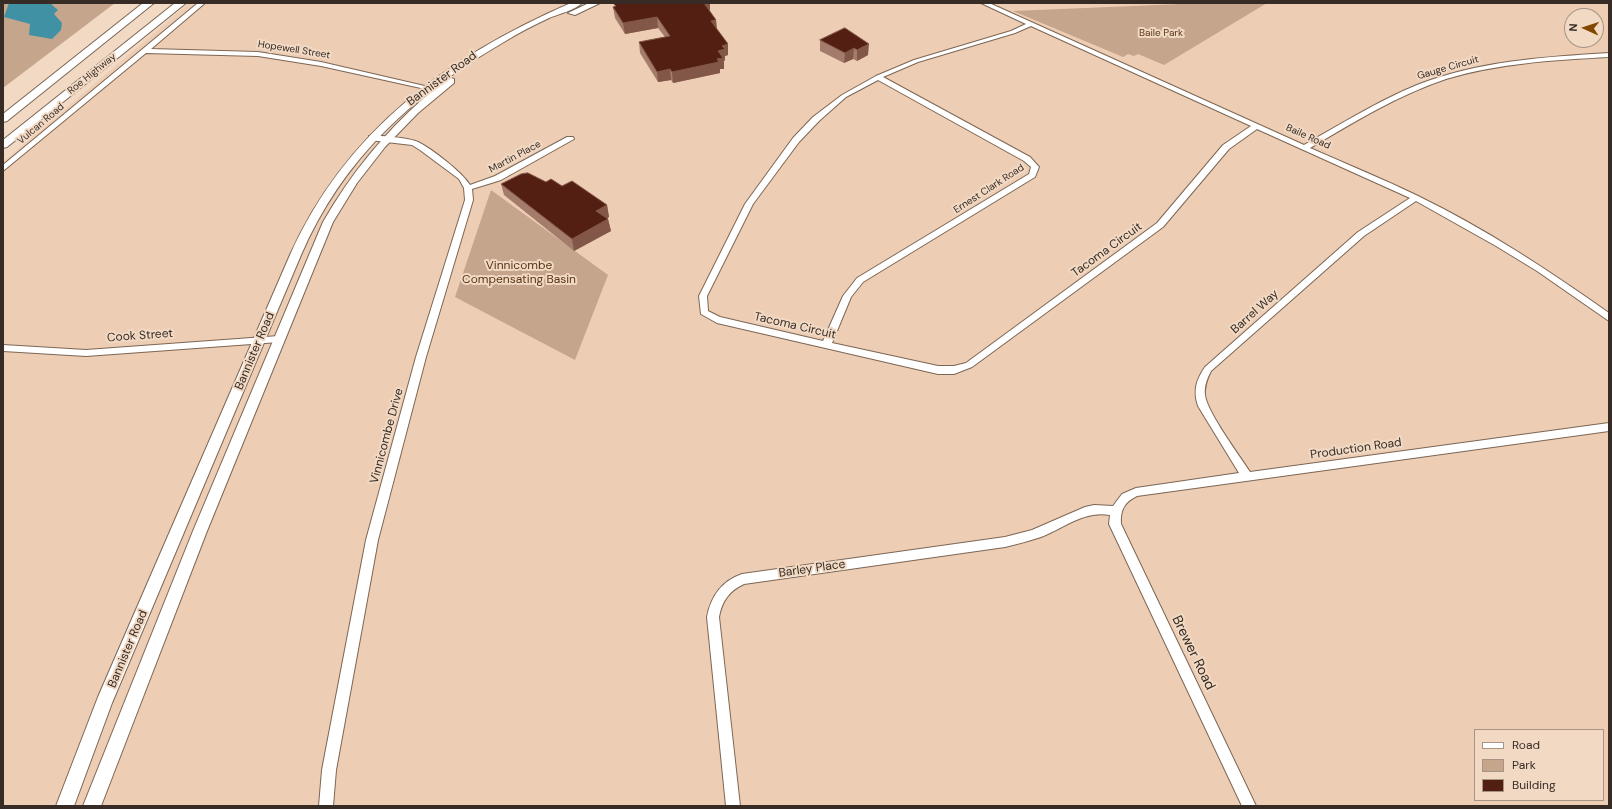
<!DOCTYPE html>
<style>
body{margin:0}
#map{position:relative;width:1612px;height:809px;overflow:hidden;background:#f2d9c4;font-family:"DM Sans",sans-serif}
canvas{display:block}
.frame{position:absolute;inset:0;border:4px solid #362c25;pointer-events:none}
.legend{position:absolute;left:1474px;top:729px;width:130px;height:72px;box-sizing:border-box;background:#f2d9c4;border:1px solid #a79484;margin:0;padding:5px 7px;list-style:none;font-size:12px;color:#362c25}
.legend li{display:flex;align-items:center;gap:8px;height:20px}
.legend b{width:20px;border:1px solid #a79484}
.north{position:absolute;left:1564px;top:8px;width:40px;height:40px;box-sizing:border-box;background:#f2d9c4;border:1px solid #a79484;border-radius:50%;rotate:273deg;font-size:11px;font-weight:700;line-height:16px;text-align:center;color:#362c25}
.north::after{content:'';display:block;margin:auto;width:14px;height:18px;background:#824700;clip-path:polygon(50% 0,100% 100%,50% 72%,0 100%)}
</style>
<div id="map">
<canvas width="1612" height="809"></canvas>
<div class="frame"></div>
<ul class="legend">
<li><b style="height:5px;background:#fff"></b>Road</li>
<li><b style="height:11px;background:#c5a58b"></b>Park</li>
<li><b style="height:11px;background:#541f13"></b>Building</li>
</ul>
<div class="north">N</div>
</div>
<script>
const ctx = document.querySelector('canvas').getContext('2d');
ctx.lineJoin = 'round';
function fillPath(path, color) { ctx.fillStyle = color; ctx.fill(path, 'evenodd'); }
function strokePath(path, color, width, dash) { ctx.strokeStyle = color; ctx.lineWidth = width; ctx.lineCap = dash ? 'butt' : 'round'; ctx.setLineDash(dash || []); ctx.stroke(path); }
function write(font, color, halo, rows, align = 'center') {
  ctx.font = font + ' "DM Sans",sans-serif'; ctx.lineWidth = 4; ctx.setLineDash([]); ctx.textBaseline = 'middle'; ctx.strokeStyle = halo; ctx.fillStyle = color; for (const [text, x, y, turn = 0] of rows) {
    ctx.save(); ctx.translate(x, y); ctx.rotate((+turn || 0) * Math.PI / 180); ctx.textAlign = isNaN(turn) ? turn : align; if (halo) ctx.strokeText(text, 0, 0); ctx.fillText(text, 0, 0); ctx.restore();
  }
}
fillPath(new Path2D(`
 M 189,3 L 1609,3 L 1609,806 L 3,806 L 3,162 ZM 1572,16 L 1596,16 L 1596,40 L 1572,40 ZM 1475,730 L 1603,730 L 1603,800 L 1475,800 Z`), '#edcdb4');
fillPath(new Path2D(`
 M 3,3 L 115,3 L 3,88 Z
 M 1205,3 L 1267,3 L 1164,65 L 1138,54 L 1134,56 L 1128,54 L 1123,57 L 1013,11 Z
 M 491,190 L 608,275 L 575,360 L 455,297 Z`), '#c5a58b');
fillPath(new Path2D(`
 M 9,3 L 52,3 L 52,5 L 58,10 L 54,14 L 62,23 L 61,30 L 52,39 L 29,35 L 30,24 L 4,17 Z`), '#4191a4');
const minor = new Path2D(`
 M 198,3 L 205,3 L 151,49 L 258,52 L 321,62 L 442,90 L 439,92 L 321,66 L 258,56 L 146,53 L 3,171 L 3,165 Z
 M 981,3 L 989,3 L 1304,145 C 1341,124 1378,101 1417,85 C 1478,61 1544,57 1609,53 L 1609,57 C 1555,60 1499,63 1446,79 C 1398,95 1354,122 1310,148 C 1346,164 1383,179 1418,196 C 1486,229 1548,270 1609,313 L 1609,321 L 1537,271 L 1496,246 L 1416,201 L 1364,236 L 1211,371 C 1207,379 1204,386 1205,395 C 1207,412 1239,455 1250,472 L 1609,423 L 1609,431 L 1137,496 C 1124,502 1120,511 1121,524 L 1256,806 L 1242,806 L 1109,524 L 1110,515 C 1084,510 1064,528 1041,537 C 1029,541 1017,544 1005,547 L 744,584 C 729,591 722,601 719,617 L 740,806 L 726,806 L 707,617 C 711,596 722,581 742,574 L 1005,537 L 1032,530 L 1085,507 L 1094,505 L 1113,506 L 1122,494 L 1136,488 L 1239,473 L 1198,406 C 1193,391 1196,380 1205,367 L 1358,232 L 1410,198 L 1257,129 L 1229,149 L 1163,227 L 972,367 L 954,374 L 938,374 L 717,323 L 701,314 L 699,296 L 745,204 L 793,138 L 813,117 L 842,95 L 876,76 L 914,60 L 1011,31 L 1026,24 ZM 1031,26 L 1251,126 L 1223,145 L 1157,223 L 966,363 L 954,366 L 938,366 L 832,343 L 851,297 L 863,282 L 1035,177 L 1039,167 L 1030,157 L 883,77 L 918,62 L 1015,33 ZM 878,80 L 1024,161 L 1031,167 L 1029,174 L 857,278 L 843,296 L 823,341 L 720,317 L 708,311 L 707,296 L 753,204 L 799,142 L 819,121 L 846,97 Z
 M 369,136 C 378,135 410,138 418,142 C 432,149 462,172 470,185 L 495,176 L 567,137 L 573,137 L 574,139 L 501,180 L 472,189 L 473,200 L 426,357 L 378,540 L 336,770 L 333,806 L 319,806 L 322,770 L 366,540 L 416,357 L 465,200 L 464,188 L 459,179 L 420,150 L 412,145 L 369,140 Z
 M 279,336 L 284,339 L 279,342 L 86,356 L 3,351 L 3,345 L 86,350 Z`);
const major = new Path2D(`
 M 571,3 L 582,3 C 575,10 559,14 549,18 C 534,25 518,33 504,42 C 414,94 343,158 301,255 L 112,703 L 74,806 L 56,806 L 98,697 L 290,255 C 346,130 449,56 571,3 Z
 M 589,3 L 600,3 L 575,15 L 568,13 Z
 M 451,78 L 454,79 L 454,83 L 418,113 L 385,147 L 357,183 L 333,222 L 207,531 L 101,806 L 83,806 L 193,531 L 323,222 C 350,175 383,134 424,98 C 431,92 442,81 451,78 Z`);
const highway = new Path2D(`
 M 143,3 L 154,3 L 7,121 L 3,122 L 3,114 Z
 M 175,3 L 186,3 L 7,147 L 3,148 L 3,140 Z`);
strokePath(minor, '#7c6654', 2);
strokePath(major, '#7c6654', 2);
strokePath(highway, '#7c6654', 2);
fillPath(minor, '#fff');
fillPath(major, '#fff');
fillPath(highway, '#fff');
fillPath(new Path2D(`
 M 614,4 L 710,10 L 709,10 L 716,20 L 717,30 L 728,55 L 725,56 L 725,60 L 724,61 L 724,69 L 720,69 L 720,73 L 673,83 L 671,80 L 658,82 L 640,53 L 639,42 L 665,37 L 658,28 L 625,34 L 615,18 L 613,7 L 615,7 Z
 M 845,28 L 868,55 L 857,61 L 853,59 L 844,63 L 820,51 L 820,40 Z
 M 546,182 L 562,186 L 607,205 L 609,217 L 607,218 L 608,219 L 611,231 L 574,251 L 504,195 L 501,184 Z`), '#a37c6c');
fillPath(new Path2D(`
 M 702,3 L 710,3 L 710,10 L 703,12 Z
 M 657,17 L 658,28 L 625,34 L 623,23 Z
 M 716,20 L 717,31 L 711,21 Z
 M 728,44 L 728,55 L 725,56 L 725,60 L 724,61 L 724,69 L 720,69 L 720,73 L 673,83 L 672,72 L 718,51 L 722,46 Z
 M 869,44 L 868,55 L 857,61 L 857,50 Z
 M 854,48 L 853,59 L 844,63 L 845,53 Z
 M 670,69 L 671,80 L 658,82 L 657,72 Z
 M 607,205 L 609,217 L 599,222 L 596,211 Z
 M 608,219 L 611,231 L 574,251 L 572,239 Z`), '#835748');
const building = new Path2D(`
 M 619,3 L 704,3 L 716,20 L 711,21 L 728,44 L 722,46 L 725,49 L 718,51 L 723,58 L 717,59 L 719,62 L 672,72 L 670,69 L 657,72 L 639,42 L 670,36 L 657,17 L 623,23 L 613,7 L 616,6 L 614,4 Z
 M 845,28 L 869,44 L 857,50 L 854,48 L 845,53 L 820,40 Z
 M 528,173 L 546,182 L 551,179 L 562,186 L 572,181 L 607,205 L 596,211 L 608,219 L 572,239 L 501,184 L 521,174 Z`);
fillPath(building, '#541f13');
strokePath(building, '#835748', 1);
write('10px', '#583615', '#f2d9c4', [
 ["Baile Park",1161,33]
]);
write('10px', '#362c25', '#f2d9c4', [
 ["Hopewell Street",294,50,9],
 ["Gauge Circuit",1448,68,-16],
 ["Roe Highway",92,74,-39],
 ["Vulcan Road",41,124,-40],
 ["Baile Road",1308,137,24],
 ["Martin Place",515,157,-28],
 ["Ernest Clark Road",989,189,-33]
]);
write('12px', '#362c25', '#f2d9c4', [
 ["Bannister Road",442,79,-36],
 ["Tacoma Circuit",1107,250,-36],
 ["Barrel Way",1255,312,-42],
 ["Tacoma Circuit",795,326,13],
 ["Cook Street",140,336,-4],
 ["Bannister Road",255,351,-67],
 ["Vinnicombe Drive",387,436,-75],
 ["Production Road",1356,449,-8],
 ["Barley Place",812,569,-8],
 ["Bannister Road",128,649,-67]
]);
write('12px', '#583615', '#f2d9c4', [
 ["Vinnicombe",519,266],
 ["Compensating Basin",519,280]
]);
write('14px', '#362c25', '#f2d9c4', [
 ["Brewer Road",1193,653,64]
]);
</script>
